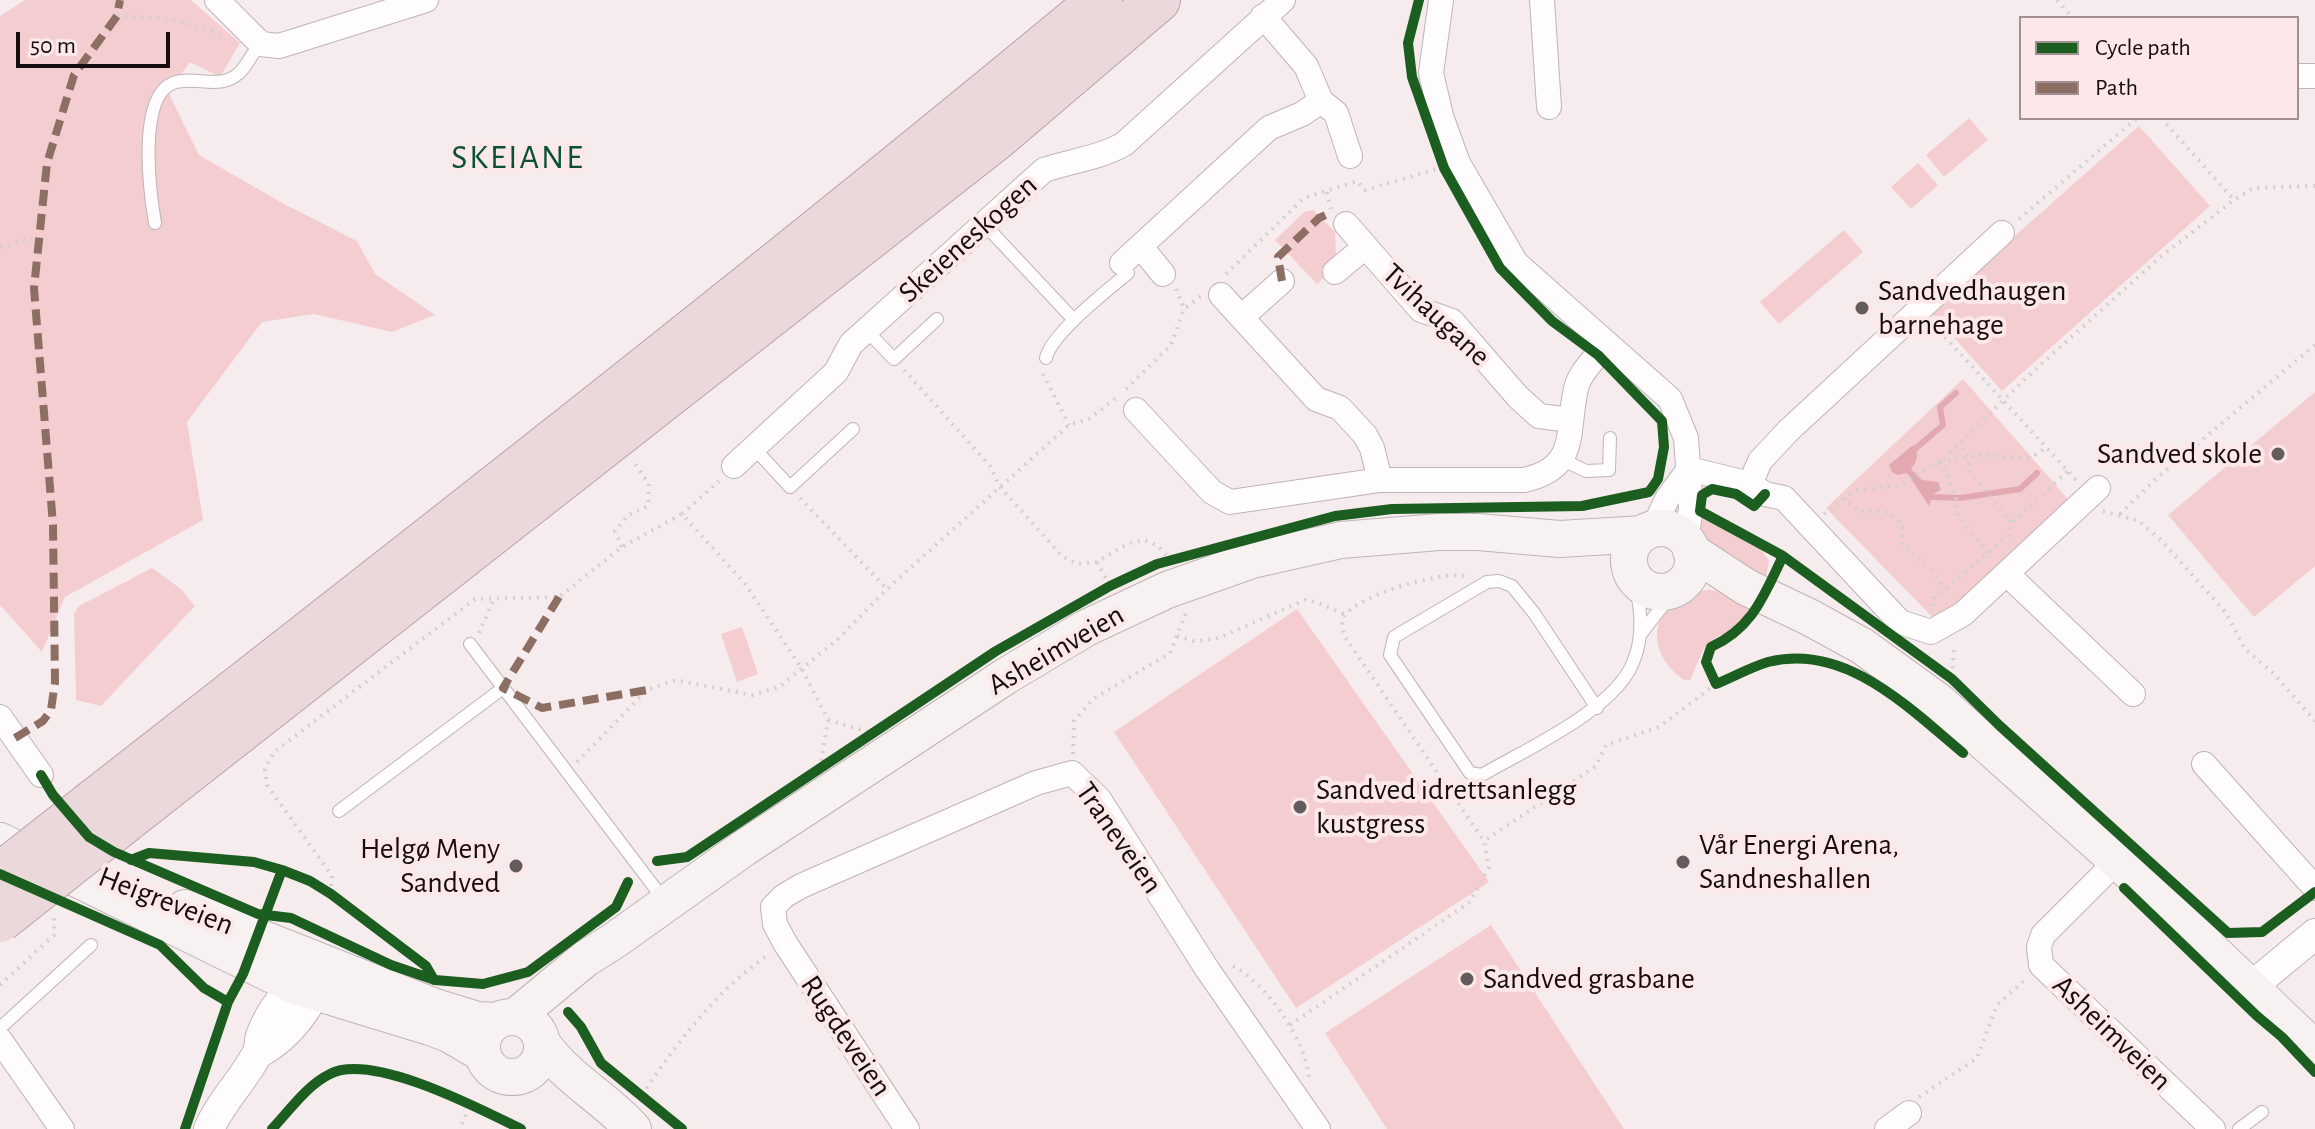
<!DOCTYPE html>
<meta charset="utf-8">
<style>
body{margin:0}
#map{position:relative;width:2315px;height:1129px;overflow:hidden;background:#f7eced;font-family:"Alegreya Sans",sans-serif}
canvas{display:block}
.legend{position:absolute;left:2019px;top:16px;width:280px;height:104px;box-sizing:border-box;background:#fce8e9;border:2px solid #a09091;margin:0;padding:10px 14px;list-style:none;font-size:24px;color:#150d0e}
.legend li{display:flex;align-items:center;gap:16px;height:40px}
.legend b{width:40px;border:2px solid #a09091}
.scale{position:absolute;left:16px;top:32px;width:154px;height:36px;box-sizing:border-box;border:4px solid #150d0e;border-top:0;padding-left:10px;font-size:24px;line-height:28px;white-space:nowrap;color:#150d0e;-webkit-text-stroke:6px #fce8e9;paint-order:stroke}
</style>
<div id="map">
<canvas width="2315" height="1129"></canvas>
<ul class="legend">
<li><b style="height:10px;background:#1b5e20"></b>Cycle path</li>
<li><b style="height:10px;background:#8d6e63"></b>Path</li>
</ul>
<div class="scale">50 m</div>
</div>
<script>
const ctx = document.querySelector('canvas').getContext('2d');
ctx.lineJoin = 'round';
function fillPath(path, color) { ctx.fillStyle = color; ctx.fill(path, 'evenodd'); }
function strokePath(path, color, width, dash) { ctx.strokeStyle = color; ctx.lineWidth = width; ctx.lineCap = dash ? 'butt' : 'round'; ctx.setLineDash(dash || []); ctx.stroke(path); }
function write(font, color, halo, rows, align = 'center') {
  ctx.font = font + ' "Alegreya Sans",sans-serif'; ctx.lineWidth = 8; ctx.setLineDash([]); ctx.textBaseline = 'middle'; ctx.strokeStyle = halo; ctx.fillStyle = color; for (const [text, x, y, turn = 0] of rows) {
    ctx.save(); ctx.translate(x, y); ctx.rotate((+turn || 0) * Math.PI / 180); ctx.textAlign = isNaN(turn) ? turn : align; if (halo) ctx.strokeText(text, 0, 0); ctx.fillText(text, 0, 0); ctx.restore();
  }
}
fillPath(new Path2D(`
 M 25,0 L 191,0 L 240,43 L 220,77 L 190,62 L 168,92 L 199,155 L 284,204 L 357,241 L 375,274 L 435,315 L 392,332 L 314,314 L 262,322 L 187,422 L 203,520 L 65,597 L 42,652 L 0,605 L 0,16 Z
 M 1969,118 L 1988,140 L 1944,177 L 1926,155 Z
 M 2139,126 L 2210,206 L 2002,391 L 1930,311 Z
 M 1918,163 L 1938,185 L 1911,209 L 1891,187 Z
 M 1313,210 L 1335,232 L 1336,254 L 1321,270 L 1326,275 L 1317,284 L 1275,240 L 1304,212 Z
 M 1844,230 L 1863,252 L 1779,324 L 1760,302 Z
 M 1963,379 L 2068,499 L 1950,614 L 1935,620 L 1826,508 Z
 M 2315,392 L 2315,566 L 2254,617 L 2168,515 Z
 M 1695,513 L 1760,547 L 1769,561 L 1766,577 L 1763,579 L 1702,541 L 1696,527 Z
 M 152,568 L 181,589 L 195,606 L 101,706 L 76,700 L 74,614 L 79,606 Z
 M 1709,590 L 1720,591 L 1756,604 L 1739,628 L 1715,638 L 1704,648 L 1690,680 L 1684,680 C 1638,648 1654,594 1709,590 Z
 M 1297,609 L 1489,882 L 1296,1008 L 1114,732 Z
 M 742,627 L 758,674 L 737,682 L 721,634 Z
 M 1491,925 L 1624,1129 L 1387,1129 L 1325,1033 Z`), '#f4cdd0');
fillPath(new Path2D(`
 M 1913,445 C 1919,455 1918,460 1911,469 L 1922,480 L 1938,482 L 1941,490 L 1933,494 L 1929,506 L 1907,473 L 1898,475 L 1892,472 L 1889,465 Z`), '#e2aab0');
strokePath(new Path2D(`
 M 1915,449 L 1943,425 L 1940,407 L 1956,393
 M 1932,497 L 1960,498 L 2020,489 L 2037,473`), '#e2aab0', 6);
const service = new Path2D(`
 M 155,223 C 150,194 137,97 173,83 C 195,75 220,91 239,73 C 248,65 252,52 261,44
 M 985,225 L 1074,320
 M 866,330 L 894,359 L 937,319
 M 1046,358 C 1051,334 1108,290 1128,273
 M 754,448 L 790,487 L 853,429
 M 1563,460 L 1586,471 L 1609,470 L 1610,438
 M 1640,635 L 1677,587
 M 470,644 L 664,900
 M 1597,708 L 1534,613 L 1512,586 L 1499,581 L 1487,582 L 1394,637 L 1390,655 L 1470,773 L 1482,775 C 1526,749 1617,709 1634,660 C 1645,632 1640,602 1633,574
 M 339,811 L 503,688
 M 0,1028 L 91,945
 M 2239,1129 L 2262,1112`);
const minor = new Path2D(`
 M 217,0 L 261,44 L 279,46 L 426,0
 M 1441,0 L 1431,73 L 1441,116 L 1458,163 L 1516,263 L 1670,399 L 1686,438 L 1691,508 L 1686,540
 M 1542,0 L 1549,107
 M 2297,76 L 2315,76
 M 1321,101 L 1336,113 L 1350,156
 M 1346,224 L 1421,310 L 1452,321 L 1518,397 L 1539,416 L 1571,420
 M 1141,247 L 1163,274
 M 1122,263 L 1269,128 L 1302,114 L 1321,101 L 1306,66 L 1263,16
 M 1335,272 L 1365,247
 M 1221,295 L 1316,399 L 1340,408 L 1365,435 L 1372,448 L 1380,480
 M 1243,316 L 1282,281
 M 1136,410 L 1212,492 L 1230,502 L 1380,480 L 1524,480 C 1581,468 1565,429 1577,385 C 1581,371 1597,357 1606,344
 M 734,466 L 836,372 L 851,344 L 1044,170 C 1071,161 1099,158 1124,144 L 1283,0
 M 1689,469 L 1750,484 L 1765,494 L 1784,498 L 1900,622 L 1931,632 L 1963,614 L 2098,488
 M 1750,484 L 1760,461 L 1788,431 L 2002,233
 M 1653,529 L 1667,499 L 1689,469
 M 2008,575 L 2133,694
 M 0,717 L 41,775
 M 2204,764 L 2315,888
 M 2116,859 L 2103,875 L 2043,935 L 2039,947 L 2041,965 L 2213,1129
 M 0,1040 L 62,1129
 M 907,1129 L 785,943 L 775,924 L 773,907 L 784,896 L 801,886 L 1036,783 L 1072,773 L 1099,799 L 1207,969 L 1318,1129
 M 1887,1129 L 1909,1113`);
const tertiary = new Path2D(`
 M 2251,987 L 2315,934
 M 260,1052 C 289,1036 314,1004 321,973
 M 209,1129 C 221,1101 243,1081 257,1054 C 260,1049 259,1042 261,1036 C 271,1009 288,988 312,972`);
const secondary = new Path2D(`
 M1629 560a32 32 0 1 1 64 0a32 32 0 1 1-64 0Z
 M 1691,551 L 1746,587 L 1809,617 L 1862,646 L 1938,701 L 2134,876 L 2315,1049
 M 0,841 L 293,985 L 430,1027 L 449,1034 L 483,1054
 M 185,908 L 435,1007 L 477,1020 L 496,1021
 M482 1047a30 30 0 1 1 60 0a30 30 0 1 1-60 0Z
 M 515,1017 L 585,959 L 615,940 L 744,848 L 1006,676 L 1086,628 L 1167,590 L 1252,560 L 1341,540 L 1439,532 L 1478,532 L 1560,539 L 1643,534
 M 542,1043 C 566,1078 605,1098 633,1129`);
const motorway = new Path2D(`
 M 93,802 C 431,538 770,274 1100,0
 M 126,820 L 995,139 L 1158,0`);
strokePath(service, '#beb4b5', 14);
strokePath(minor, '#beb4b5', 26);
strokePath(tertiary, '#beb4b5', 32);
strokePath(secondary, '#beb4b5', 38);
strokePath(motorway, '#b9a2a6', 46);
strokePath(new Path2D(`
 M 2057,0 L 2073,18
 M 117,16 L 170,19 L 220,34
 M 2161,118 L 2234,200
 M 1327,192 L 1331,209
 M 2019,219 L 2137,118
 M 0,247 L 38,237
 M 1226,274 L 1304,198 L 1357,181 L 1365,190 L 1437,169
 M 1176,289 L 1184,309
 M 1934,325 L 2077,481
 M 904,370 L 990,466 L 1000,487 L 1062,556 L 1077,564 L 1097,562 L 1129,543 L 1144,540 L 1158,546 L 1166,555
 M 1043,374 L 1069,425
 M 1126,389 L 1171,345 L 1184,309 L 1201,296
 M 1961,440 L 1972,476 L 2011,522
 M 800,498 L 887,589
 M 1842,498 L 1859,511 L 1889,512 L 1903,526 L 1901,543 L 1934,573 L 1945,589
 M 2103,511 L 2139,521 L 2162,541 L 2226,613 L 2245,649 L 2274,674 L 2315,721
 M 682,514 L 719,481
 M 1824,514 L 1856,490 L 1901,485 L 1929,466 L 1941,462 L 2026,378 L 2159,258 L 2234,200 L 2253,188 L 2315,186
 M 2120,514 L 2158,477 L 2315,345
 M 622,547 L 615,531 L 628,515 L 648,506 L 649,484 L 633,461
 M 1988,553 L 1958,516 L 1956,497 L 1941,462 L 1980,455 L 2030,458 L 2046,448
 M 1097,562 L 1110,586
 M 1464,576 C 1441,571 1354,596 1343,618 C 1341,625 1343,631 1345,637 L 1484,841
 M 1933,606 L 1934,598 L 2008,536 L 2012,522 L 2068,471
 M 479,633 L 494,599
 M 1177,636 L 1194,641 L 1216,639 L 1305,600 L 1319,603 L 1346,615
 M 1952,676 L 1954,645
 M 828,720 L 869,732
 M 1073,754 L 1074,721 L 1093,699 L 1170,653 L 1186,613
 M 577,762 L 647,690 L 675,680 L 752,695 L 779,687 L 838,639 L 887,589 L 1069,425 L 1089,419 L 1116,398
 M 331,894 L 332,876 L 267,785 L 265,769 L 274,752 L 475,599 L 559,597 L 622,547 L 682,514 L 746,585 L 802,669 L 828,720 L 821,763
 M 1233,966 C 1266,983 1305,1039 1309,1077
 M 0,985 L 54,935 L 54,918
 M 1290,1025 L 1470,902 L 1489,867 L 1484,841 L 1596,766 L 1606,745 L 1659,727 L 1716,684
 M 642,1095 C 678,1041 715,992 768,955
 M 1919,1097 L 1977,1058 L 1997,1005 L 2027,978
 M 462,1124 L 470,1105`), '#d2cfcf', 4, [2, 6]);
strokePath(service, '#fefcfc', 12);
strokePath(minor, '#fefcfc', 24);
strokePath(tertiary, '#fefcfc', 30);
strokePath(secondary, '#f8f1f2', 36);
strokePath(motorway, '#ead8da', 44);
const motorwayBridge = new Path2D(`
 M 0,875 L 93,802
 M 0,920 L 126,820`);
strokePath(motorwayBridge, '#b9a2a6', 46, []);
strokePath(motorwayBridge, '#ead8da', 44);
strokePath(new Path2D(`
 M 1282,281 L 1278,257 L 1319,218 L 1332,212
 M 559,597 L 503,688 L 542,708 L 647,690
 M 15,738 L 43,721 L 51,710 L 55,682 L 53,525 L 34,288 L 47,163 L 74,75 L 117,16 L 120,0`), '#8d6e63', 8, [16, 8]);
strokePath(new Path2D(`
 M 1765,494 L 1754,506 L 1736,494 L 1712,489 L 1702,495 L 1700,511 L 1783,556 L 1952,679 L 2000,726 L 2228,933 L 2262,932 L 2315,892
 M 1783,556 C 1764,595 1753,628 1711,647 L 1706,662 L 1716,684 C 1733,677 1751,667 1768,662 C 1845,642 1909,708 1963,753
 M 41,775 L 53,795 L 89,837 L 114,852 L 258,914 L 291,918 L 391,965 L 435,980 L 483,984 L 528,972 L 616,907 L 628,882
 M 131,860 L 149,853 L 254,862 L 282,870 L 310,881 L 331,894 L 426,966 L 434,980
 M 657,861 L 687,857 L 996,651 L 1110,586 L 1157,564 L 1335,516 L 1392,509 L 1582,506 L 1649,492 L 1658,479 L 1664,447 L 1662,421 L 1598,355 L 1552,321 L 1500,268 L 1444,168 L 1412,77 L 1408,43 L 1419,0
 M 0,874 L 160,945 L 204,988 L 228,1002
 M 2124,888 L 2257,1016 L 2282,1037 L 2315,1072
 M 568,1012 L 581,1027 L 601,1063 L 682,1129
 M 185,1129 L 228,1002 L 243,974 L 282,870
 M 272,1129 C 289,1111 307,1085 330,1074 C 372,1052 480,1109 521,1129`), '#1b5e20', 10);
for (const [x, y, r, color] of [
 [1862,308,8,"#645b5c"],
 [2278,454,8,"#645b5c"],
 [1300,807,8,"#645b5c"],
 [1683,862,8,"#645b5c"],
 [516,866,8,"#645b5c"],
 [1467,979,8,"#645b5c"]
]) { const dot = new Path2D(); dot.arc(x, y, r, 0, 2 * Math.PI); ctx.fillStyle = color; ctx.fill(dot); strokePath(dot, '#fce8e9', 3); }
write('30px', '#150d0e', '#fce8e9', [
 ["Skeieneskogen",968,239,-42],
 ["Tvihaugane",1436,315,43],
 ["Asheimveien",1056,650,-30],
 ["Traneveien",1119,838,55],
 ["Heigreveien",166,901,21],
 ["Asheimveien",2112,1033,44],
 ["Rugdeveien",846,1036,56]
]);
write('30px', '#150d0e', '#fce8e9', [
 ["Sandvedhaugen",1878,291],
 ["barnehage",1878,325],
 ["Sandved skole",2262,454,"right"],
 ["Sandved idrettsanlegg",1316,790],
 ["kustgress",1316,824],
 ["Vår Energi Arena,",1699,845],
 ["Sandneshallen",1699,879],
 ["Helgø Meny",500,849,"right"],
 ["Sandved",500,883,"right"],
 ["Sandved grasbane",1483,979]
], 'left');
ctx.letterSpacing = '2px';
write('34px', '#085036', '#fce8e9', [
 ["SKEIANE",518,158]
]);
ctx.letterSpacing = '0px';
</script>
